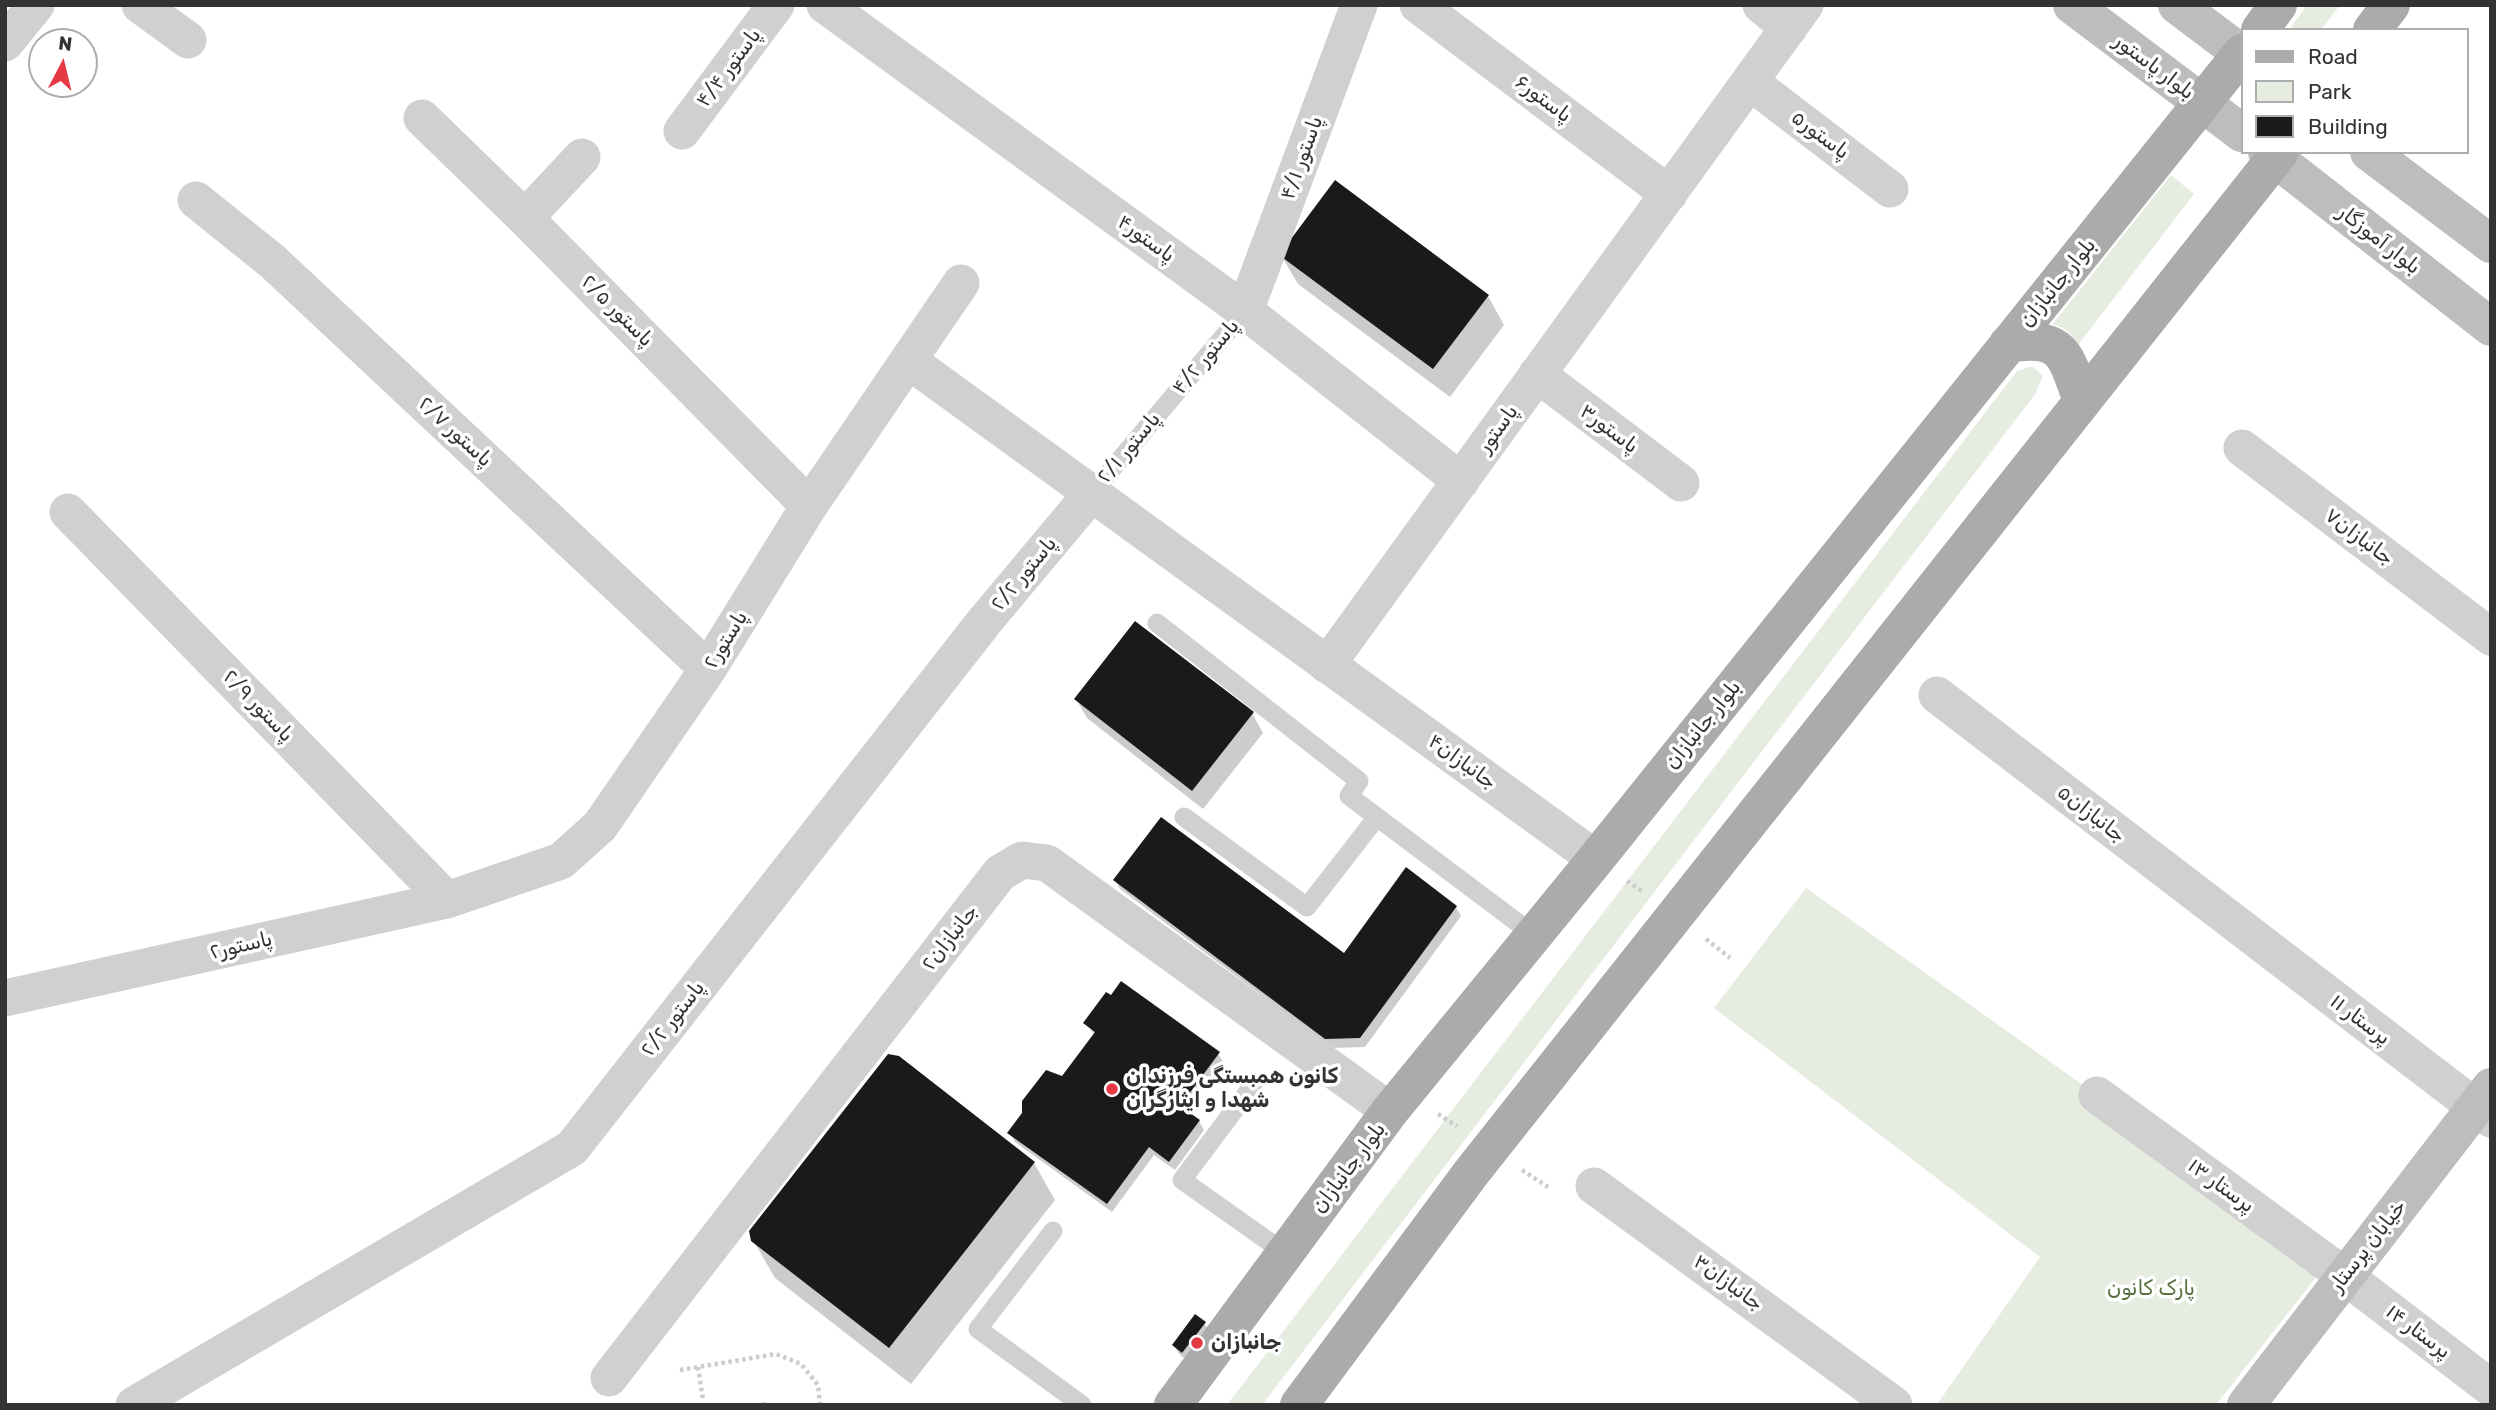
<!DOCTYPE html>
<meta charset="utf-8">
<style>
body{margin:0}
#map{position:relative;width:2496px;height:1410px;overflow:hidden;background:#fff;font-family:Rubik,sans-serif}
canvas{display:block}
.frame{position:absolute;inset:0;border:7px solid #333;pointer-events:none}
.legend{position:absolute;left:2241px;top:28px;width:228px;height:126px;box-sizing:border-box;background:#fff;border:2px solid #adadad;margin:0;padding:9px 12px;list-style:none;font-size:21px;color:#333}
.legend li{display:flex;align-items:center;gap:14px;height:35px}
.legend b{width:35px;border:2px solid #adadad}
.north{position:absolute;left:28px;top:28px;width:70px;height:70px;box-sizing:border-box;background:#fff;border:2px solid #adadad;border-radius:50%;rotate:7deg;font-size:19px;font-weight:700;line-height:28px;text-align:center;color:#333}
.north::after{content:'';display:block;margin:auto;width:24px;height:32px;background:#e63946;clip-path:polygon(50% 0,100% 100%,50% 72%,0 100%)}
</style>
<div id="map">
<canvas width="2496" height="1410"></canvas>
<div class="frame"></div>
<ul class="legend">
<li><b style="height:9px;background:#ababab"></b>Road</li>
<li><b style="height:19px;background:#e6ecdf"></b>Park</li>
<li><b style="height:19px;background:#1a1a1a"></b>Building</li>
</ul>
<div class="north">N</div>
</div>
<script>
const ctx = document.querySelector('canvas').getContext('2d');
ctx.lineJoin = 'round';
function fillPath(path, color) { ctx.fillStyle = color; ctx.fill(path, 'evenodd'); }
function strokePath(path, color, width, dash) { ctx.strokeStyle = color; ctx.lineWidth = width; ctx.lineCap = dash ? 'butt' : 'round'; ctx.setLineDash(dash || []); ctx.stroke(path); }
function write(font, color, halo, rows, align = 'center') {
  ctx.font = font + ' Rubik,"Noto Naskh Arabic",sans-serif'; ctx.lineWidth = 7; ctx.setLineDash([]); ctx.textBaseline = 'middle'; ctx.strokeStyle = halo; ctx.fillStyle = color; for (const [text, x, y, turn = 0] of rows) {
    ctx.save(); ctx.translate(x, y); ctx.rotate((+turn || 0) * Math.PI / 180); ctx.textAlign = isNaN(turn) ? turn : align; if (halo) ctx.strokeText(text, 0, 0); ctx.fillText(text, 0, 0); ctx.restore();
  }
}
fillPath(new Path2D(`
 M 2307,5 L 2340,5 L 2321,30 L 2293,30 L 2291,27 Z
 M 2171,175 L 2194,194 L 2078,345 C 2071,334 2065,326 2052,325 Z
 M 2032,366 L 2043,376 L 2036,393 L 1262,1405 L 1227,1405 L 2017,371 Z
 M 1806,888 L 2097,1095 L 2317,1276 L 2216,1405 L 1938,1403 L 2040,1257 L 1714,1008 Z`), '#e6ecdf');
fillPath(new Path2D(`
 M 1281,255 L 1488,296 L 1504,325 L 1450,397 L 1298,284 Z
 M 1076,699 L 1252,713 L 1263,733 L 1203,809 L 1087,718 Z
 M 1115,880 L 1344,956 L 1456,907 L 1461,916 L 1365,1047 L 1332,1048 L 1120,889 Z
 M 1085,1023 L 1218,1054 L 1224,1063 L 1187,1113 L 1199,1121 L 1204,1130 L 1175,1170 L 1154,1155 L 1112,1212 L 1015,1142 L 1010,1133 L 1063,1078 L 1095,1035 Z
 M 1034,1163 L 1055,1200 L 911,1384 L 775,1278 L 753,1240 Z
 M 1204,1323 L 1210,1332 L 1188,1361 L 1179,1354 L 1174,1345 Z
 M 766,1402 L 768,1405 L 747,1405 Z`), '#0003');
fillPath(new Path2D(`
 M 1335,180 L 1489,295 L 1433,369 L 1279,255 Z
 M 1135,621 L 1254,712 L 1192,791 L 1074,699 Z
 M 1161,817 L 1344,953 L 1406,867 L 1457,906 L 1360,1038 L 1325,1039 L 1113,880 Z
 M 1121,981 L 1220,1052 L 1180,1106 L 1200,1120 L 1169,1162 L 1149,1147 L 1107,1204 L 1007,1133 L 1022,1113 L 1022,1101 L 1046,1070 L 1062,1076 L 1095,1032 L 1083,1023 L 1106,992 L 1111,995 Z
 M 888,1054 L 899,1056 L 1035,1162 L 889,1348 L 751,1241 L 749,1231 Z
 M 1195,1314 L 1206,1322 L 1182,1353 L 1172,1345 Z`), '#1a1a1a');
strokePath(new Path2D(`
 M 1627,881 L 1643,892
 M 1706,939 L 1730,958
 M 1438,1114 L 1457,1126
 M 1522,1170 L 1548,1187
 M 698,1367 L 703,1400
 M 680,1370 L 776,1354 L 801,1364 L 818,1385 L 820,1405`), '#cdcdcd', 4.5, [3.5, 3.5]);
strokePath(new Path2D(`
 M 1091,494 L 1245,311
 M 1157,623 L 1359,781 L 1349,796 L 1534,935
 M 1184,817 L 1307,907 L 1377,817
 M 1253,1085 L 1182,1180 L 1285,1253
 M 1053,1231 L 978,1329 L 1082,1405`), '#d0d0d0', 19);
strokePath(new Path2D(`
 M 140,5 L 188,40
 M 825,5 L 1245,311 L 1461,481
 M 1418,5 L 1669,194
 M 1761,5 L 1789,28
 M 5,43 L 36,5
 M 1750,82 L 1890,189
 M 422,118 L 525,218 L 809,506
 M 682,131 L 776,5
 M 196,200 L 272,261 L 708,669
 M 525,218 L 582,157
 M 1245,311 L 1359,5
 M 909,361 L 1596,859
 M 1537,374 L 1681,483
 M 2242,448 L 2491,637
 M 68,512 L 447,900
 M 1327,665 L 1805,5
 M 1937,695 L 2491,1119
 M 5,998 L 447,900 L 561,861 L 600,826 L 708,669 L 809,506 L 961,283
 M 2097,1095 L 2345,1276 L 2491,1388
 M 1594,1186 L 1894,1405
 M 609,1378 L 1000,873 L 1022,860 L 1047,863 L 1390,1111
 M 134,1405 L 572,1148 L 984,622 L 1091,494`), '#d0d0d0', 37);
strokePath(new Path2D(`
 M 2072,5 L 2242,133
 M 2177,5 L 2242,54
 M 2267,152 L 2491,327
 M 2369,152 L 2491,244
 M 2246,1405 L 2491,1087`), '#bdbdbd', 38);
strokePath(new Path2D(`
 M 2260,30 L 2278,5
 M 2372,30 L 2391,5
 M 2008,344 C 2064,335 2065,354 2082,401
 M 1173,1405 L 1390,1111 L 1596,859 L 2242,53
 M 1299,1405 L 1471,1173 L 2280,152`), '#ababab', 38);
for (const [x, y, r, color] of [
 [1112,1089,7,"#e63946"],
 [1197,1343,7,"#e63946"]
]) { const dot = new Path2D(); dot.arc(x, y, r, 0, 2 * Math.PI); ctx.fillStyle = color; ctx.fill(dot); strokePath(dot, '#fff', 2.5); }
write('21px', '#333', '#fff', [
 ["بلوار پاستور",2154,67,37],
 ["پاستور ۴/۴",729,68,-53],
 ["پاستور۶",1543,99,37],
 ["پاستور۵",1820,135,37],
 ["پاستور ۴/۱",1302,158,-70],
 ["پاستور۴",1146,239,36],
 ["بلوار آموزگار",2379,240,38],
 ["بلوار جانبازان",2058,283,-51],
 ["پاستور ۲/۵",617,311,45],
 ["پاستور ۴/۲",1206,357,-50],
 ["پاستور",1498,429,-54],
 ["پاستور۳",1609,429,37],
 ["پاستور ۲/۷",455,432,43],
 ["پاستور ۲/۱",1129,448,-50],
 ["جانبازان۷",2359,537,37],
 ["پاستور ۲/۲",1024,574,-50],
 ["پاستور۲",726,640,-58],
 ["پاستور ۲/۹",258,706,46],
 ["بلوار جانبازان",1703,725,-51],
 ["جانبازان۴",1462,762,36],
 ["جانبازان۵",2091,814,38],
 ["جانبازان۲",950,938,-52],
 ["پاستور۲",241,946,-13],
 ["پاستور ۲/۲",673,1019,-52],
 ["پرستار ۱۱",2360,1020,37],
 ["بلوار جانبازان",1349,1168,-53],
 ["پرستار ۱۳",2221,1186,36],
 ["خیابان پرستار",2368,1246,-52],
 ["جانبازان۳",1728,1283,36],
 ["پرستار ۱۴",2418,1332,37]
]);
write('bold 21px', '#333', '#fff', [
 ["کانون همبستگی فرزندان",1126,1077],
 ["شهدا و ایثارگران",1126,1101],
 ["جانبازان",1211,1343]
], 'left');
write('21px', '#56703f', '#fff', [
 ["پارک کانون",2151,1289]
]);
</script>
